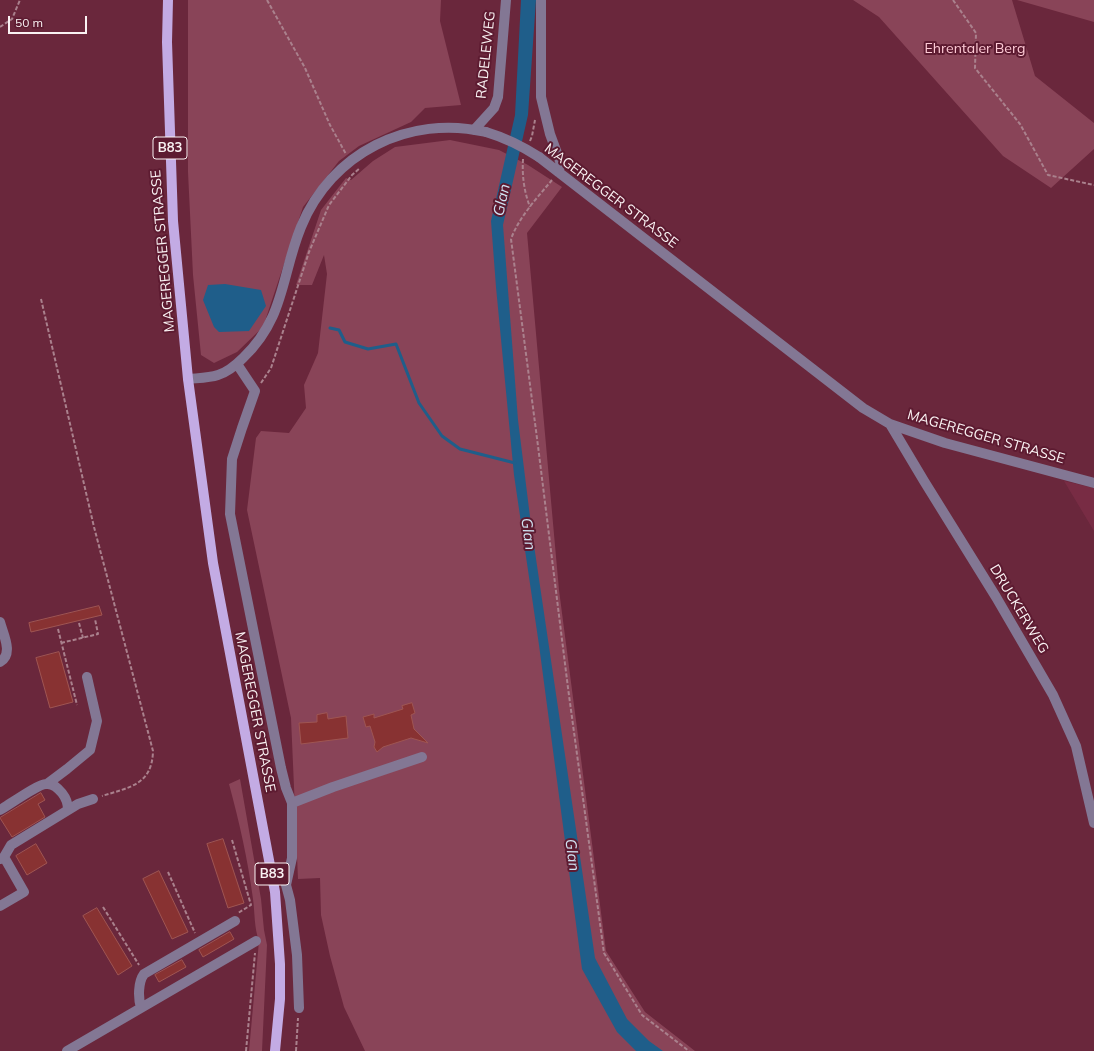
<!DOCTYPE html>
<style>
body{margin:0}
#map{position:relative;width:1094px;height:1051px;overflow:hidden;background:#6a273c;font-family:Mulish,sans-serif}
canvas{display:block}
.scale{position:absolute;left:8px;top:16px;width:79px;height:18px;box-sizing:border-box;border:2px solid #faf2f3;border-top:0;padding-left:5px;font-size:12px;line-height:14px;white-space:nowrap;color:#faf2f3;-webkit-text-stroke:3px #5d1b31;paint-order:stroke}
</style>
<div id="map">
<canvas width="1094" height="1051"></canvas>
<div class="scale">50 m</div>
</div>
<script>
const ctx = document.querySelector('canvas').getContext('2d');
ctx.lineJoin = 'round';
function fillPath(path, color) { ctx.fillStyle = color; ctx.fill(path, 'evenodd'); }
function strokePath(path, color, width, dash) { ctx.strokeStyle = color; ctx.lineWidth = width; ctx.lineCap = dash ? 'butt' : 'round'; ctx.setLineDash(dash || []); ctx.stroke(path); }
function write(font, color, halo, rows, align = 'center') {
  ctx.font = font + ' Mulish,sans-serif'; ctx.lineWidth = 4; ctx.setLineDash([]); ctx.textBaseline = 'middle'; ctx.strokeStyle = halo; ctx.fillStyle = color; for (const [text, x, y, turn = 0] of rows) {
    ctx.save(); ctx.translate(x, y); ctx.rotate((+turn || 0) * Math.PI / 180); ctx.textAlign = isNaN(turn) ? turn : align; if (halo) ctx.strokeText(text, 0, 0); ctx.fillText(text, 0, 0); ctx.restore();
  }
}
fillPath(new Path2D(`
 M 1064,481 L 1094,488 L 1094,531 Z`), '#782c44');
fillPath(new Path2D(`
 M 188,0 L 441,0 L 440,21 L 461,105 L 425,108 L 411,122 L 359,146 L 339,161 L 303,207 L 263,327 L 237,352 L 214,363 L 201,355 L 193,275 L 188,172 Z
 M 853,0 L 1012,0 L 1035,76 L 1094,123 L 1094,149 L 1051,188 L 1003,156 L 879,17 Z
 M 1017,0 L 1094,0 L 1094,22 Z
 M 450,140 L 499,150 L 528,165 L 562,187 L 527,233 L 559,590 L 606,951 L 645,1012 L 695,1051 L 365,1051 L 344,1007 L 330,956 L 321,915 L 320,878 L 298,879 L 291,718 L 247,510 L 256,438 L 261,431 L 289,433 L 306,408 L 304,385 L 318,353 L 327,274 L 324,255 L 312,285 L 296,285 L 321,210 L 346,178 L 351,180 L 373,161 L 395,147 Z
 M 240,779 L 261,899 L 264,930 L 267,945 L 262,1051 L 249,1051 L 259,941 C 254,927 255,914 253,899 C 248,860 239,821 229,784 Z`), '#894458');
fillPath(new Path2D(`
 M 521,0 L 536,0 L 528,115 L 503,225 L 518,420 L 531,525 L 595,958 L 627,1019 L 649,1041 L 663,1051 L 636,1051 L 617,1032 L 582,969 L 539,645 L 514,475 L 496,287 L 491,221 L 515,115 Z
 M 225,284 L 261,290 L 266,306 L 249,331 L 219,332 L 214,327 L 203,300 L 208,285 Z`), '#1f5e8a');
strokePath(new Path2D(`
 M 330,328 L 339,330 L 345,342 L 368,349 L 396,344 L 419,403 L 442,436 L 460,449 L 515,463`), '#1f5e8a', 3);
const building = new Path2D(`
 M 99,606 L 102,615 L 31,632 L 29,623 Z
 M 59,652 L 73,702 L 50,708 L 36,658 Z
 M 412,703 L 415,713 L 411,715 L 414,729 L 428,743 L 411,738 L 383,747 L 377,752 L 374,747 L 375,742 L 370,726 L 366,727 L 363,717 L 374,714 L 374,718 L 403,709 L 402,706 Z
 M 327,713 L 328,719 L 346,716 L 348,738 L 301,744 L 299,723 L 317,722 L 317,715 Z
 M 41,793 L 45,800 L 38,804 L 45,817 L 12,837 L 0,818 Z
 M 223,839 L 244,903 L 228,908 L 207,844 Z
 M 36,844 L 47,863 L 27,875 L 16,856 Z
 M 159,871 L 188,932 L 172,939 L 143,879 Z
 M 97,908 L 132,966 L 118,975 L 83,916 Z
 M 230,932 L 234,939 L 203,957 L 199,950 Z
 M 182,960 L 186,967 L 159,982 L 155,975 Z`);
fillPath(building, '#883232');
strokePath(building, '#9f5552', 1);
strokePath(new Path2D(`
 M 267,0 L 305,68 L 330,125 L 346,154
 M 953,0 L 976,33 L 975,68 L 1020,124 L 1048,175 L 1094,185
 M 0,27 L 12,19 L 20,0
 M 530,141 L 532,136 L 535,120
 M 523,159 C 522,176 524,191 530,207
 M 552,180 C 537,198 519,217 511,239 L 538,446 L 568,688 L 604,953 L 642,1015 L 689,1051
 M 41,299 L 94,527 L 153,751 C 152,785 130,787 102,796
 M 261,383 L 271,368 L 309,252 L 329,205 L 352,175 L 360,168
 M 79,623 L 83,638
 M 58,629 L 77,705
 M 61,643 L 98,634 L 95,619
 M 232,840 L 251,905 L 238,913
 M 168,872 L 195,933
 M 103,907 L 139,965
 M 246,1051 L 255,953
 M 296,1051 L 298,1018`), '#aa818d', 2, [4, 2]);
strokePath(new Path2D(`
 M 541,0 L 541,97 L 550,134 L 561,164 L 558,172
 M 474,130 L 494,108 L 498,97 L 506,0
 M 539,157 L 863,408 L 890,424 L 945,443 L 1094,483
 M 237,364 L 255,391 L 242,428 L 232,459 L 230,514 L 281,768 L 286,788 L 292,803 L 292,858 L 286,885 L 290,900 L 297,955 L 299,1008
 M 188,379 C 198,378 209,378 218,375 C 228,372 236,365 243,358 C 285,318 281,276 301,227 C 331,153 409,114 486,132
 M 890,424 L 924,481 L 996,597 L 1053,695 L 1076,746 L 1094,823
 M 0,622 C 3,634 14,654 0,662
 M 47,784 L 67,769 L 90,750 L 97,721 L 87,677
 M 292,803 L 333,787 L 422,757
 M 0,810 C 9,805 38,784 46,784 C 53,783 58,788 62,793 C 66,798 68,803 68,810
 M 4,857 L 11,845 L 78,804 L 93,799
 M 0,859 L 4,857 L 24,892 L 0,906
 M 141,1008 C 138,998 138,982 144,974 L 235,921
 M 67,1051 L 256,941`), '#837794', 10);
strokePath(new Path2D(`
 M 168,0 L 167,42 L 173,221 L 188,379 L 213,563 L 275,892 L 280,964 L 280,999 L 275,1051`), '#c3abe4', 10);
strokePath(new Path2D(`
 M 486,132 C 506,138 522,146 539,157`), '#837794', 10);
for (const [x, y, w] of [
 [170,148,34],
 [272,874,34]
]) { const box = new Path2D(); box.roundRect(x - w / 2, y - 11, w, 22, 3); ctx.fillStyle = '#5d1b31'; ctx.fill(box); strokePath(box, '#faf2f3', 1); }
write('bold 13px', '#faf2f3', null, [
 ["B83",170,148],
 ["B83",272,874]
]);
write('14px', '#ffccd7', '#5d1b31', [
 ["Ehrentaler Berg",975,49]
]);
write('14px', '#faf2f3', '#5d1b31', [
 ["RADELEWEG",486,55,-84],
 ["MAGEREGGER STRASSE",611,196,37],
 ["MAGEREGGER STRASSE",163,251,-95],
 ["MAGEREGGER STRASSE",986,437,16],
 ["DRUCKERWEG",1019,609,59],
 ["MAGEREGGER STRASSE",255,712,79]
]);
write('italic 15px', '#d1e4f4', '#5d1b31', [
 ["Glan",502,200,-78],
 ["Glan",528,534,82],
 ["Glan",572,855,82]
]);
</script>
